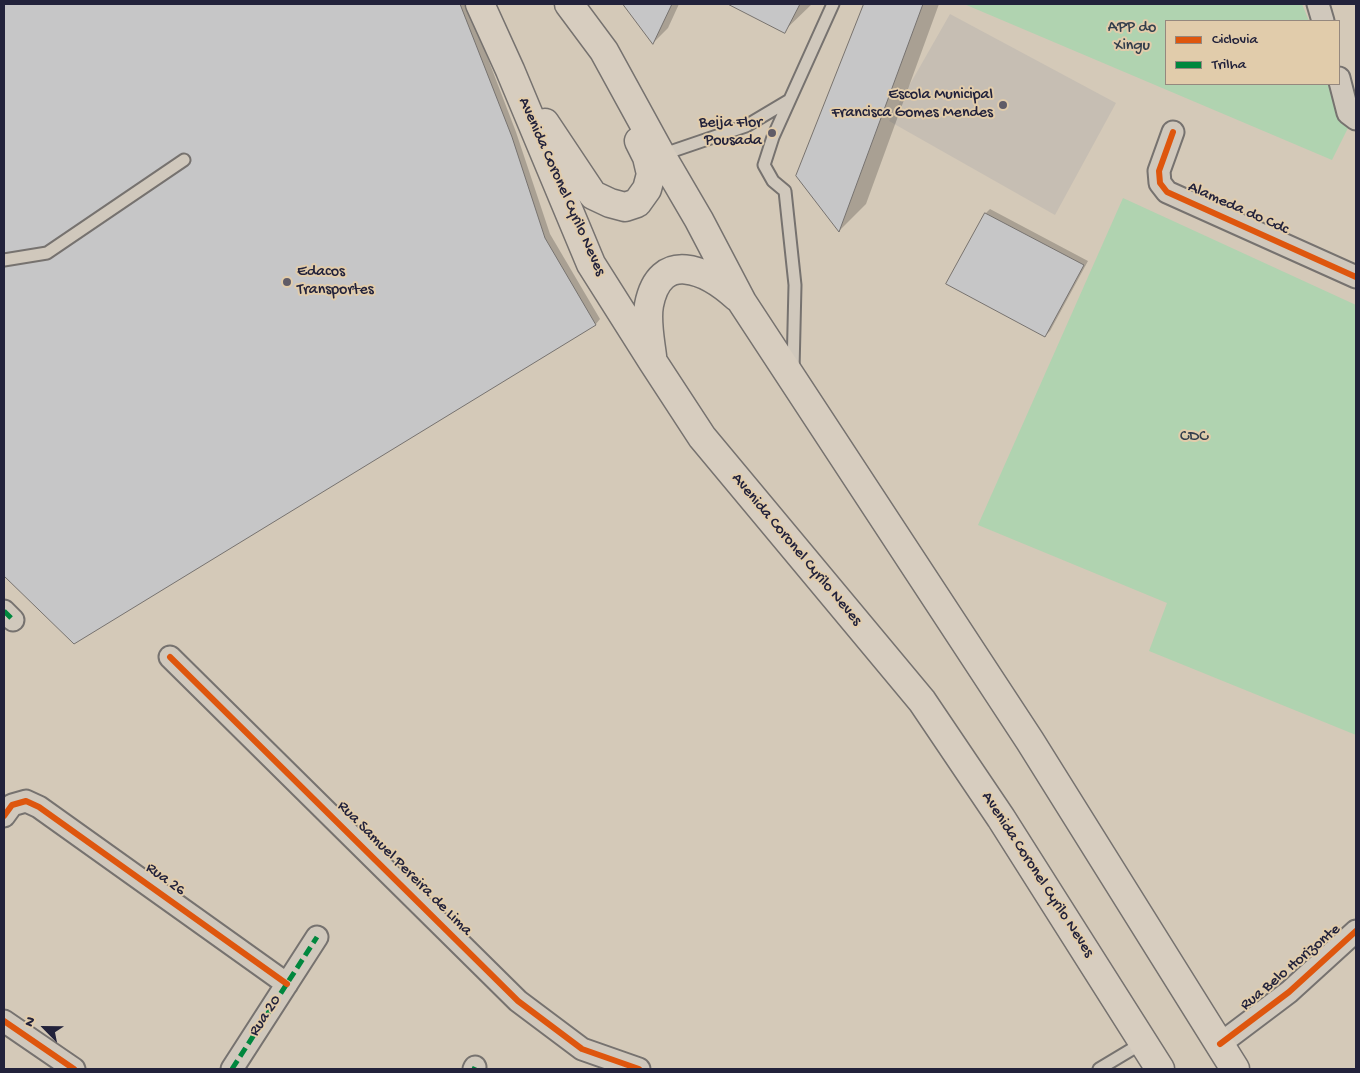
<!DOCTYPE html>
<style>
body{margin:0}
#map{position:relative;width:1360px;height:1073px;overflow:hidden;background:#d4c9b8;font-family:"Gochi Hand",sans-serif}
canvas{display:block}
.frame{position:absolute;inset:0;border:5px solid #22223b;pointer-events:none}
.legend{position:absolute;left:1165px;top:20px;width:175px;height:65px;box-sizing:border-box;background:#e1ccab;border:1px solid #95887e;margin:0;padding:6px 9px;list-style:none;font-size:15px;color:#22223b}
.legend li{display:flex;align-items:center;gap:10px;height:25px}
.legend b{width:25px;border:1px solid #95887e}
.north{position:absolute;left:20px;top:1003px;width:50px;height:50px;-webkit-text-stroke:4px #e1ccab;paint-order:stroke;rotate:293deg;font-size:14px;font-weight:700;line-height:20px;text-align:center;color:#22223b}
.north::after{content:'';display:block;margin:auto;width:18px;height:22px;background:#22223b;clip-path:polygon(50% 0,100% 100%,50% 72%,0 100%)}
</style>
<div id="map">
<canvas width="1360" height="1073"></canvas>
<div class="frame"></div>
<ul class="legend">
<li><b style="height:6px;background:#de560e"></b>Ciclovia</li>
<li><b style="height:6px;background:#00873e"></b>Trilha</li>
</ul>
<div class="north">N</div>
</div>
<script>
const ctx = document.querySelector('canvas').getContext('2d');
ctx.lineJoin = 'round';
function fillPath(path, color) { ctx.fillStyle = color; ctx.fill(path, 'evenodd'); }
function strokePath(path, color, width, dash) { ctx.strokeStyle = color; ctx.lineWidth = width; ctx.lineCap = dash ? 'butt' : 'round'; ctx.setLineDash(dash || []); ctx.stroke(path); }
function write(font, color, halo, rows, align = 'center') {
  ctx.font = font + ' "Gochi Hand",sans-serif'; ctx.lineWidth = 4; ctx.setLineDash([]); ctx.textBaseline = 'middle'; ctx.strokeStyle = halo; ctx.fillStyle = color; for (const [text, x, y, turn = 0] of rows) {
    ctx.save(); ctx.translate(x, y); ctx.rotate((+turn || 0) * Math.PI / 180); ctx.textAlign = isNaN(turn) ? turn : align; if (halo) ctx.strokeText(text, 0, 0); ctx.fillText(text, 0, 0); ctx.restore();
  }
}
fillPath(new Path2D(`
 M 950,14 L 1116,103 L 1055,215 L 889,121 Z`), '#c6beb3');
fillPath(new Path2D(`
 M 964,4 L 1302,4 L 1309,21 L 1166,21 L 1166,84 L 1333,84 L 1349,126 L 1332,160 Z
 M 1123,198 L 1356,305 L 1356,735 L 1149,651 L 1167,603 L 978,525 Z`), '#b0d3b0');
fillPath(new Path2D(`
 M 4,4 L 467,4 L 516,132 L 550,234 L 600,319 L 596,324 L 74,642 L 4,575 Z
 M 625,4 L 679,4 L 668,28 L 653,43 Z
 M 731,4 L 812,4 L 784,31 Z
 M 865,4 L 939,4 L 866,204 L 839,231 L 797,176 Z
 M 990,209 L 1088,261 L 1050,331 L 1045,336 L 986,213 Z`), '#0003');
const building = new Path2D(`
 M 4,4 L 460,4 L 512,137 L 545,238 L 596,325 L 74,644 L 4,576 Z
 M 623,4 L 672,4 L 653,44 Z
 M 728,4 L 800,4 L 785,33 Z
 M 864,4 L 923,4 L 839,232 L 796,176 Z
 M 985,213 L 1084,265 L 1045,337 L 946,284 Z`);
fillPath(building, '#c6c6c7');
strokePath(building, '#76726f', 1);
const service = new Path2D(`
 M 661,155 L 746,126 L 788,101
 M 4,260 L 47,253 L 184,160
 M 793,370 L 795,285 L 785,191 L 773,181 L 764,165 L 773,137 L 833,4
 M 1099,1069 L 1144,1042`);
const minor = new Path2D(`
 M 1318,4 L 1323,21
 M 1339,78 L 1348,113 L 1356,119
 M 1173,132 L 1159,171 L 1160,183 L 1167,192 L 1356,277
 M 4,611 L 13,620
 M 170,657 L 518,1001 L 582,1049 L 639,1069
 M 4,816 L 12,805 L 26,801 L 39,807 L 287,984
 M 4,1021 L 74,1069
 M 1220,1044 L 1289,992 L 1356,931
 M 232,1069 L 317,937
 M 474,1069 L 475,1067`);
const trunk = new Path2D(`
 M 480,4 L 510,70 L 591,264 L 653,362 L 702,437 L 922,701 L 1001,818 L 1160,1069
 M 569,4 L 604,51 L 661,155 L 699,220 L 742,302 L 1030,741 L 1235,1069
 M 545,123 L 593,195 L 610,203 L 625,207 L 637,203 L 647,189 L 651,174 L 647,157 L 639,141
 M 652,356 C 650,340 646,321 649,305 C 660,249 706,269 737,297`);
strokePath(service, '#76726f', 15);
strokePath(minor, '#76726f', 25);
strokePath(trunk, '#76726f', 31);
strokePath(service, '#d0c8bc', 11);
strokePath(minor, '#d0c8bc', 21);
strokePath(trunk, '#d7cdbf', 28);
strokePath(new Path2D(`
 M 4,611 L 13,620
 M 232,1069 L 317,937
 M 474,1069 L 475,1067`), '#00873e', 5, [10, 5]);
strokePath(new Path2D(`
 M 1173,132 L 1159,171 L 1160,183 L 1167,192 L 1356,277
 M 170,657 L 518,1001 L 582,1049 L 639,1069
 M 4,816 L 12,805 L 26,801 L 39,807 L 287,984
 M 4,1021 L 74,1069
 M 1220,1044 L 1289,992 L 1356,931`), '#de560e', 6);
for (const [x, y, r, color] of [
 [1003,105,5,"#605c67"],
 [772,133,5,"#605c67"],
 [287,282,5,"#605c67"]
]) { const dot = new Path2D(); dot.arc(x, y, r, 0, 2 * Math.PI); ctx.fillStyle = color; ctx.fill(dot); strokePath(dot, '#e1ccab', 2); }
write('16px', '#333e4c', '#e1ccab', [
 ["APP do",1132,29],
 ["Xingu",1132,47],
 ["CDC",1194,438]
]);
write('16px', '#22223b', '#e1ccab', [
 ["Escola Municipal",993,96],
 ["Francisca Gomes Mendes",993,114],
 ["Beija Flor",762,124],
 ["Pousada",762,142],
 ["Edacos",297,273,"left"],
 ["Transportes",297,291,"left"]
], 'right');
write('16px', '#22223b', '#e1ccab', [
 ["Avenida Coronel Cyrilo Neves",561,187,66],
 ["Alameda do Cdc",1238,209,24],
 ["Avenida Coronel Cyrilo Neves",796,550,50],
 ["Rua Samuel Pereira de Lima",404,869,45],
 ["Avenida Coronel Cyrilo Neves",1037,875,57],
 ["Rua 26",165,880,36],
 ["Rua Belo Horizonte",1291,968,-40],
 ["Rua 20",266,1016,-57]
]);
</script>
